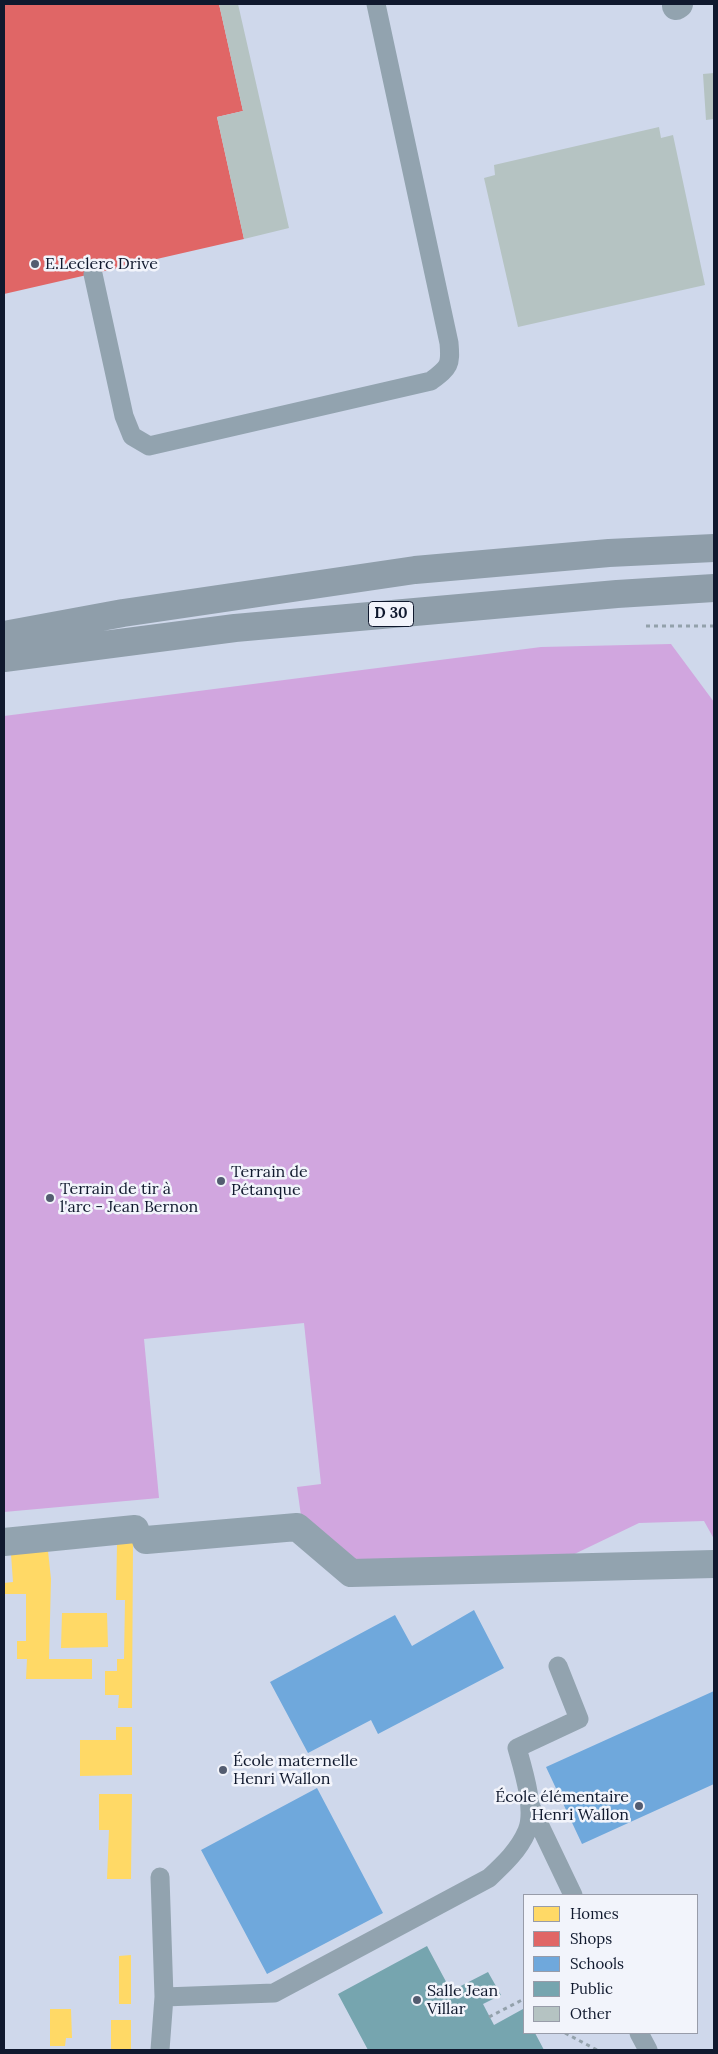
<!DOCTYPE html>
<meta charset="utf-8">
<style>
body{margin:0}
#map{position:relative;width:718px;height:2054px;overflow:hidden;background:#cfd8eb;font-family:Lora,serif}
canvas{display:block}
.frame{position:absolute;inset:0;border:5px solid #10192e;pointer-events:none}
.legend{position:absolute;left:523px;top:1894px;width:175px;height:140px;box-sizing:border-box;background:#f2f4fb;border:1px solid #989ca9;margin:0;padding:6px 9px;list-style:none;font-size:15px;color:#10192e}
.legend li{display:flex;align-items:center;gap:10px;height:25px}
.legend b{width:25px;border:1px solid #989ca9}
</style>
<div id="map">
<canvas width="718" height="2054"></canvas>
<div class="frame"></div>
<ul class="legend">
<li><b style="height:14px;background:#ffd966"></b>Homes</li>
<li><b style="height:14px;background:#e06666"></b>Shops</li>
<li><b style="height:14px;background:#6fa8dc"></b>Schools</li>
<li><b style="height:14px;background:#76a5af"></b>Public</li>
<li><b style="height:14px;background:#b5c3c2"></b>Other</li>
</ul>
</div>
<script>
const ctx = document.querySelector('canvas').getContext('2d');
ctx.lineJoin = 'round';
function fillPath(path, color) { ctx.fillStyle = color; ctx.fill(path, 'evenodd'); }
function strokePath(path, color, width, dash) { ctx.strokeStyle = color; ctx.lineWidth = width; ctx.lineCap = dash ? 'butt' : 'round'; ctx.setLineDash(dash || []); ctx.stroke(path); }
function write(font, color, halo, rows, align = 'center') {
  ctx.font = font + ' Lora,serif'; ctx.lineWidth = 5; ctx.setLineDash([]); ctx.textBaseline = 'middle'; ctx.strokeStyle = halo; ctx.fillStyle = color; for (const [text, x, y, turn = 0] of rows) {
    ctx.save(); ctx.translate(x, y); ctx.rotate((+turn || 0) * Math.PI / 180); ctx.textAlign = isNaN(turn) ? turn : align; if (halo) ctx.strokeText(text, 0, 0); ctx.fillText(text, 0, 0); ctx.restore();
  }
}
fillPath(new Path2D(`
 M 671,644 L 714,702 L 714,1539 L 704,1521 L 639,1523 L 562,1560 L 355,1563 L 302,1523 L 297,1487 L 321,1484 L 304,1323 L 144,1339 L 159,1498 L 4,1512 L 4,716 L 541,647 Z`), '#d1a6df');
fillPath(new Path2D(`
 M 133,1542 L 132,1708 L 118,1708 L 119,1695 L 105,1695 L 105,1671 L 117,1671 L 117,1659 L 124,1659 L 125,1600 L 116,1600 L 117,1544 Z
 M 48,1551 L 51,1579 L 49,1659 L 92,1659 L 92,1679 L 26,1679 L 27,1659 L 17,1659 L 17,1641 L 26,1641 L 26,1594 L 4,1594 L 4,1583 L 13,1582 L 11,1554 Z
 M 62,1613 L 107,1613 L 108,1647 L 61,1648 Z
 M 116,1727 L 132,1727 L 132,1775 L 80,1776 L 80,1740 L 116,1740 Z
 M 99,1794 L 132,1794 L 131,1879 L 107,1879 L 109,1830 L 99,1830 Z
 M 131,1955 L 131,2004 L 119,2004 L 119,1956 Z
 M 50,2009 L 71,2009 L 72,2038 L 66,2038 L 65,2046 L 50,2046 Z
 M 111,2020 L 131,2020 L 131,2050 L 111,2050 Z`), '#ffd966');
fillPath(new Path2D(`
 M 4,4 L 219,4 L 243,111 L 217,117 L 244,239 L 4,294 Z`), '#e06666');
fillPath(new Path2D(`
 M 474,1610 L 504,1668 L 378,1734 L 371,1720 L 308,1753 L 270,1682 L 395,1615 L 412,1646 Z
 M 714,1691 L 714,1784 L 582,1844 L 546,1767 Z
 M 317,1788 L 383,1913 L 267,1974 L 201,1850 Z`), '#6fa8dc');
fillPath(new Path2D(`
 M 427,1946 L 451,1991 L 488,1972 L 501,1995 L 483,2004 L 494,2025 L 523,2009 L 524,2033 L 535,2033 L 544,2050 L 368,2050 L 338,1994 Z`), '#76a5af');
fillPath(new Path2D(`
 M 219,4 L 238,4 L 289,228 L 244,239 L 217,117 L 243,111 Z
 M 714,73 L 714,119 L 706,120 L 703,74 Z
 M 659,127 L 661,138 L 673,135 L 705,285 L 518,327 L 484,178 L 495,175 L 494,165 Z`), '#b5c3c2');
strokePath(new Path2D(`
 M 646,626 L 714,626
 M 489,2017 L 524,1999
 M 565,2033 L 597,2050`), '#93a1ab', 3, [4, 4]);
strokePath(new Path2D(`
 M 93,274 L 124,416 L 132,436 L 149,446 L 431,381 C 449,367 451,366 449,343 L 376,4
 M 530,1805 L 573,1895
 M 164,1997 L 274,1993 L 489,1878 C 504,1864 519,1850 527,1831 C 536,1810 523,1769 517,1748 L 579,1719 L 558,1666
 M 639,2033 L 648,2050
 M 160,2050 L 164,1997 L 160,1877`), '#92a3af', 19);
strokePath(new Path2D(`
 M 676,6 L 679,4
 M 146,1540 L 297,1527 L 351,1573 L 714,1564
 M 4,1542 L 135,1529`), '#92a3af', 28);
strokePath(new Path2D(`
 M 4,635 L 123,613 L 415,570 L 609,553 L 714,548
 M 4,658 L 235,628 L 617,594 L 714,588`), '#8f9eaa', 28);
for (const [x, y, r, color] of [
 [35,264,5,"#535c70"],
 [221,1181,5,"#535c70"],
 [50,1198,5,"#535c70"],
 [223,1770,5,"#535c70"],
 [639,1806,5,"#535c70"],
 [417,2000,5,"#535c70"]
]) { const dot = new Path2D(); dot.arc(x, y, r, 0, 2 * Math.PI); ctx.fillStyle = color; ctx.fill(dot); strokePath(dot, '#f2f4fb', 2); }
for (const [x, y, w] of [
 [391,614,45]
]) { const box = new Path2D(); box.roundRect(x - w / 2, y - 12.5, w, 25, 4); ctx.fillStyle = '#f2f4fb'; ctx.fill(box); strokePath(box, '#10192e', 1); }
write('bold 15px', '#10192e', null, [
 ["D 30",391,614]
]);
write('16px', '#10192e', '#f2f4fb', [
 ["E.Leclerc Drive",45,264],
 ["Terrain de",231,1172],
 ["Pétanque",231,1190],
 ["Terrain de tir à",60,1189],
 ["l'arc - Jean Bernon",60,1207],
 ["École maternelle",233,1761],
 ["Henri Wallon",233,1779],
 ["École élémentaire",629,1797,"right"],
 ["Henri Wallon",629,1815,"right"],
 ["Salle Jean",427,1991],
 ["Villar",427,2009]
], 'left');
</script>
